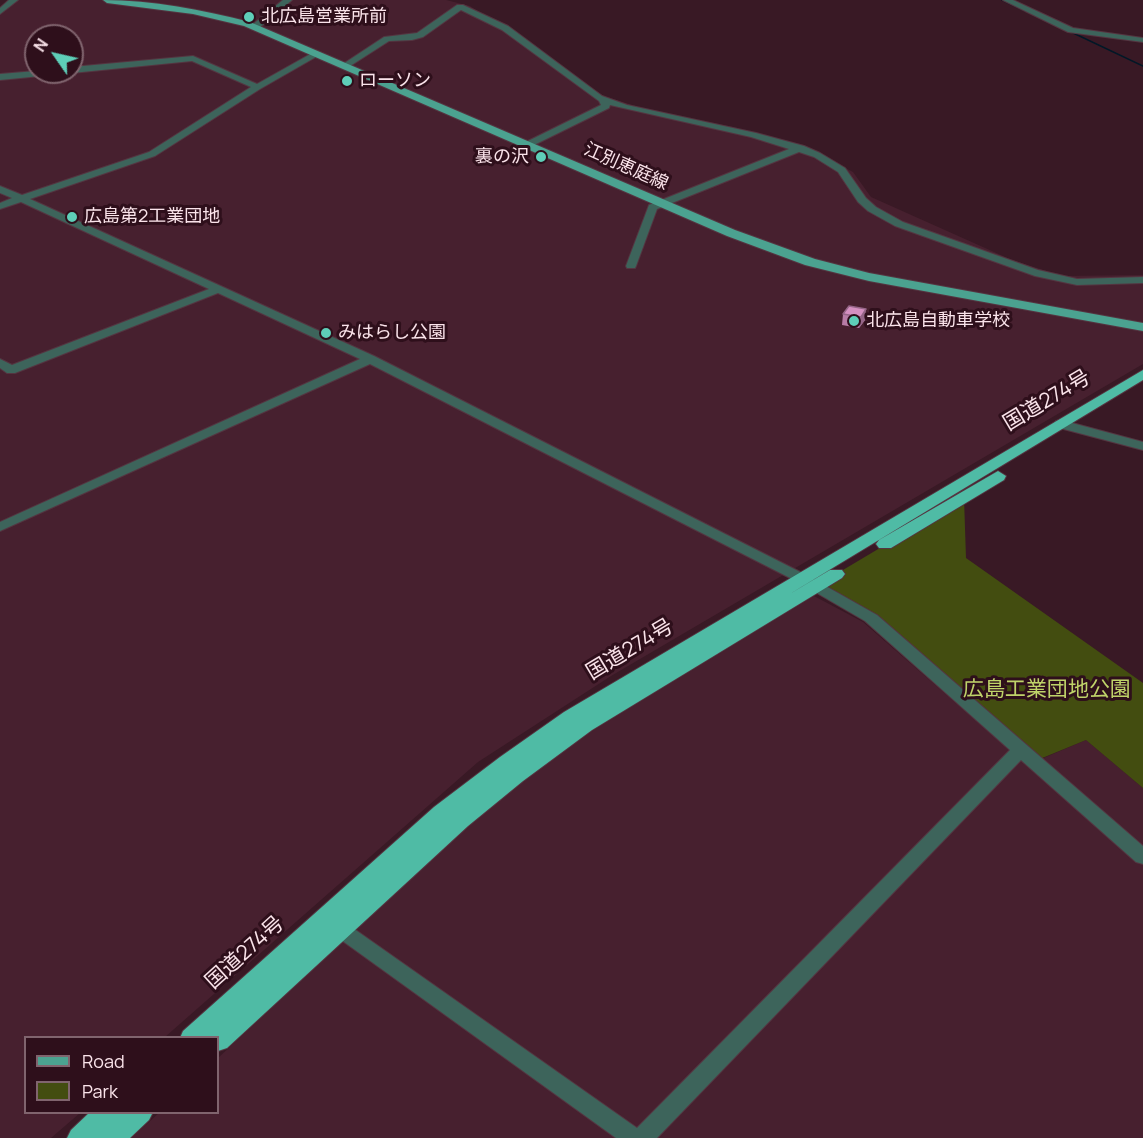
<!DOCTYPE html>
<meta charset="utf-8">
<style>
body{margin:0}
#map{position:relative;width:1143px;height:1138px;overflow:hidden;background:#391925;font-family:Manrope,sans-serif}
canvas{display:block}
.legend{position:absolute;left:24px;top:1036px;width:195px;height:78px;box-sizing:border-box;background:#2e0f1b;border:2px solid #80646e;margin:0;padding:8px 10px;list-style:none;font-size:18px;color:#fae3ea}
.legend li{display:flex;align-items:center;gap:12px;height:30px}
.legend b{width:30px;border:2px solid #80646e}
.north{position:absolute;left:24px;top:24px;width:60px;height:60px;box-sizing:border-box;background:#2e0f1b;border:2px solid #80646e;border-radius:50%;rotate:304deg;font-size:16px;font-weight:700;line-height:24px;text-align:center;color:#fae3ea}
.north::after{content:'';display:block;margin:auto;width:21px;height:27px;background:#5eceb8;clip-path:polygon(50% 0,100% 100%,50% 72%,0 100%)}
</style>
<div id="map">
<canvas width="1143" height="1138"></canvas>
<ul class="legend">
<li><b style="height:8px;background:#4ba290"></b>Road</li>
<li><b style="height:16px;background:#434d10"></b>Park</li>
</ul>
<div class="north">N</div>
</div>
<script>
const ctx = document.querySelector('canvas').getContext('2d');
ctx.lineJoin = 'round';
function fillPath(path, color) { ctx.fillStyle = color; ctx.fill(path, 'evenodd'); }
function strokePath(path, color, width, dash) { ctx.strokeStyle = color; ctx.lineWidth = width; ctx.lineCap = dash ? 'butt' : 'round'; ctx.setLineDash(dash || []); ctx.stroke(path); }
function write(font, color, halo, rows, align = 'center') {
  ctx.font = font + ' Manrope,"Noto Sans JP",sans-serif'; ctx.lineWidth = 6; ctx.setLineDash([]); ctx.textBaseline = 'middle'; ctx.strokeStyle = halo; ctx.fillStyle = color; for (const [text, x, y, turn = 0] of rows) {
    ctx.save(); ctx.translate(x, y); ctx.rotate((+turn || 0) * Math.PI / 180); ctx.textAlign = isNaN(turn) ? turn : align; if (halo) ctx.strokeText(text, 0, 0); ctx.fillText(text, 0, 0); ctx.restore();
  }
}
fillPath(new Path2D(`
 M 17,0 L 446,0 L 470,6 L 604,96 L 648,110 L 733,127 L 817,153 L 853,172 L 871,197 L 1012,260 L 1062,276 L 1143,275 L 1143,364 L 611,676 L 478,762 L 165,1037 L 26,1038 L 26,1112 L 80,1113 L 51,1138 L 0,1138 L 0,13 ZM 36,36 L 72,36 L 72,72 L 36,72 Z
 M 814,596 L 863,622 L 1027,765 L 1086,740 L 1143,788 L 1143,1138 L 131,1138 L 159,1113 L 218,1112 L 218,1058 L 473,821 L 530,775 L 595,729 Z`), '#47202f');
fillPath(new Path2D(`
 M 964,498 L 966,558 L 1143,683 L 1143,788 L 1086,740 L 1035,761 L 871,618 L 816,586 Z`), '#434d10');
strokePath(new Path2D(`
 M 1002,0 L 1025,11
 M 1069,31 L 1143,66`), '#011827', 1.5);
const minor = new Path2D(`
 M 9,0 L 18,0 L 0,14 L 0,8 Z
 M 283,0 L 292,0 L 258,29 L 252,29 L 252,25 Z
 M 1003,0 L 1013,0 L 1073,28 L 1143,38 L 1143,42 L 1068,32 Z
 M 457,5 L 463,5 L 508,26 L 602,96 L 627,105 L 756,133 L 804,146 L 820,153 L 845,168 L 866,198 L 876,207 L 903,222 L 1038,270 L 1077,279 L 1143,277 L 1143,283 L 1077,285 L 1035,276 L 895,226 L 868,211 L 858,202 L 838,172 L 814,157 L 799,152 L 657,209 L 636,266 L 635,268 L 627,268 L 626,266 L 649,205 L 789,149 L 751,137 L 610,105 L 609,108 L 532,146 L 526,146 L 526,142 L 601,105 L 599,101 L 502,30 L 461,10 L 423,37 L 412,40 L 389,41 L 347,68 L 340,66 L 384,37 L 417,33 Z
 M 314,52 L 321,54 L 260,89 L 155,156 L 30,199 L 374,356 L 808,576 L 877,615 L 1143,846 L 1143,864 L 1136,862 L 1021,760 L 657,1138 L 616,1138 L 326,929 L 323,924 L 326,919 L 333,916 L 340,919 L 637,1128 L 1010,750 L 865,621 L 798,582 L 370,364 L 0,531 L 0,522 L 360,359 L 218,293 L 15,373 L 7,373 L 0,368 L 0,359 L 12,365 L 209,289 L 21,202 L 0,209 L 0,203 L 12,198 L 0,193 L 0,186 L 22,195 L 149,152 L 251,87 L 192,61 L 72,73 L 70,72 L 72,72 L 72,67 L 193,56 L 257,84 Z
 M 36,71 L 55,72 L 51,75 L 0,80 L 0,74 Z
 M 1061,420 L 1143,442 L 1143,450 L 1056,427 L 1054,424 L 1056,421 Z`);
const major = new Path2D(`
 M 103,0 C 153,0 202,10 250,22 L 735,230 L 815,259 L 869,273 L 1143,323 L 1143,331 L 869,281 L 805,265 L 727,236 L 244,26 L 193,14 L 107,3 Z`);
const highway = new Path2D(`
 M 1143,370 L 1143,380 L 788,595 L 830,570 L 842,570 L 845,574 L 842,578 L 592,730 L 523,781 L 468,826 L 227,1048 L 218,1051 L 218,1038 L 180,1038 L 183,1031 L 434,807 L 500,757 L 564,712 Z
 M 998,471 L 1006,476 L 1004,480 L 891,548 L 879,548 L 876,544 L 879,540 Z
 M 90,1112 L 153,1112 L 149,1120 L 130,1138 L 67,1138 L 71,1130 Z`);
strokePath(minor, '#543541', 2);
strokePath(major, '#543541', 2);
strokePath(highway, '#543541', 2);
fillPath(minor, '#3d645b');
fillPath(major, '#4ba290');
fillPath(highway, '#4fbba5');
fillPath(new Path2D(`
 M 849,306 L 865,320 L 859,328 L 842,325 L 843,314 Z`), '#b77ca6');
fillPath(new Path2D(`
 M 866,309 L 865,320 L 859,328 L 861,317 Z`), '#956587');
const building = new Path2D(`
 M 849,306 L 866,309 L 861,317 L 843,314 Z`);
fillPath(building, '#d590c1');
strokePath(building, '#956587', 1.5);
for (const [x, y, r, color] of [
 [249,17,6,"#5eceb8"],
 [347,81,6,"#5eceb8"],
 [541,157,6,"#5eceb8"],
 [72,217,6,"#5eceb8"],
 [854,321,6,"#5eceb8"],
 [326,333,6,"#5eceb8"]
]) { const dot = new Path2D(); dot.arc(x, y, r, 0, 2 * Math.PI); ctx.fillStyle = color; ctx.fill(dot); strokePath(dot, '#2e0f1b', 2); }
write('18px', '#fae3ea', '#2e0f1b', [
 ["北広島営業所前",261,17],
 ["ローソン",359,81],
 ["裏の沢",529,157,"right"],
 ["広島第2工業団地",84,217],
 ["北広島自動車学校",866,321],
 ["みはらし公園",338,333]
], 'left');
write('18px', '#fae3ea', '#2e0f1b', [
 ["江別恵庭線",626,167,24]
]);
write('21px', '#fae3ea', '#2e0f1b', [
 ["国道274号",1047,401,-31],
 ["国道274号",630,650,-31],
 ["国道274号",245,953,-42]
]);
write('21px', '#bfd369', '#2e0f1b', [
 ["広島工業団地公園",1047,690]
]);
</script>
